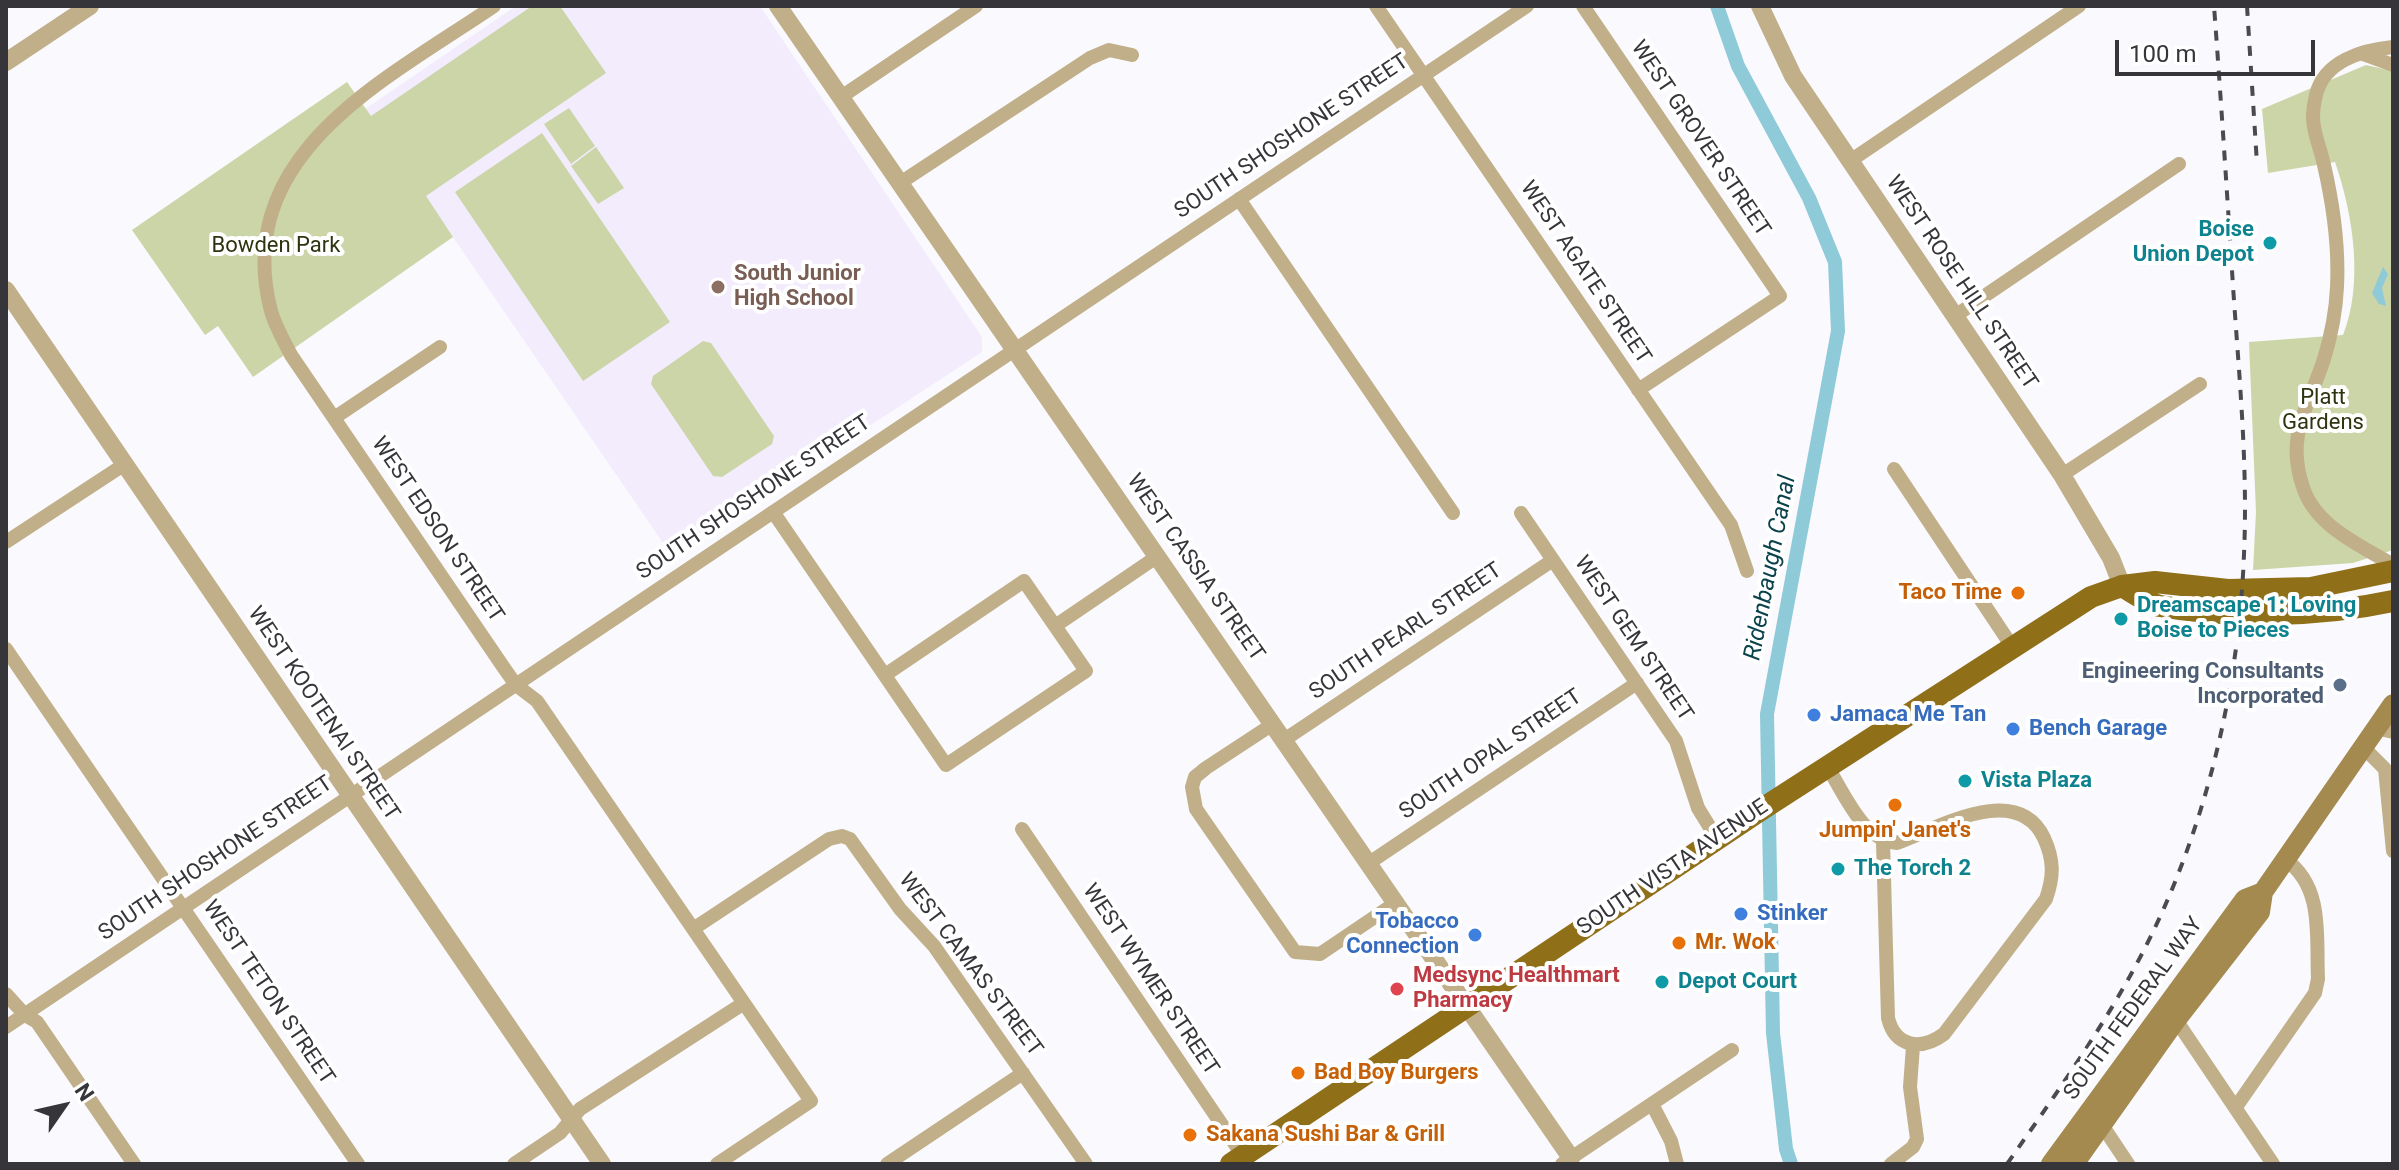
<!DOCTYPE html>
<style>
body{margin:0}
#map{position:relative;width:2399px;height:1170px;overflow:hidden;background:#f9f9fe;font-family:Roboto,sans-serif}
canvas{display:block}
.frame{position:absolute;inset:0;border:8px solid #36353a;pointer-events:none}
.north{position:absolute;left:24px;top:1066px;width:80px;height:80px;-webkit-text-stroke:6px #fff;paint-order:stroke;rotate:56deg;font-size:22px;font-weight:700;line-height:32px;text-align:center;color:#36353a}
.north::after{content:'';display:block;margin:auto;width:28px;height:36px;background:#36353a;clip-path:polygon(50% 0,100% 100%,50% 72%,0 100%)}
.scale{position:absolute;left:2115px;top:40px;width:200px;height:36px;box-sizing:border-box;border:4px solid #36353a;border-top:0;padding-left:10px;font-size:24px;line-height:28px;white-space:nowrap;color:#36353a;-webkit-text-stroke:6px #fff;paint-order:stroke}
</style>
<div id="map">
<canvas width="2399" height="1170"></canvas>
<div class="frame"></div>
<div class="north">N</div>
<div class="scale">100 m</div>
</div>
<script>
const ctx = document.querySelector('canvas').getContext('2d');
ctx.lineJoin = 'round';
function fillPath(path, color) { ctx.fillStyle = color; ctx.fill(path, 'evenodd'); }
function strokePath(path, color, width, dash) { ctx.strokeStyle = color; ctx.lineWidth = width; ctx.lineCap = dash ? 'butt' : 'round'; ctx.setLineDash(dash || []); ctx.stroke(path); }
function write(font, color, halo, rows, align = 'center') {
  ctx.font = font + ' Roboto,sans-serif'; ctx.lineWidth = 8; ctx.setLineDash([]); ctx.textBaseline = 'middle'; ctx.strokeStyle = halo; ctx.fillStyle = color; for (const [text, x, y, turn = 0] of rows) {
    ctx.save(); ctx.translate(x, y); ctx.rotate((+turn || 0) * Math.PI / 180); ctx.textAlign = isNaN(turn) ? turn : align; if (halo) ctx.strokeText(text, 0, 0); ctx.fillText(text, 0, 0); ctx.restore();
  }
}
fillPath(new Path2D(`
 M 516,6 L 760,6 L 982,337 L 982,352 L 672,556 L 365,109 Z`), '#f3ecfd');
fillPath(new Path2D(`
 M 532,6 L 560,6 L 606,73 L 426,196 L 453,237 L 253,377 L 218,326 L 205,335 L 132,230 L 347,82 L 371,116 Z
 M 2366,65 L 2393,71 L 2393,550 L 2353,563 L 2253,570 L 2256,512 L 2249,342 L 2343,335 C 2364,283 2353,214 2335,162 L 2268,173 L 2262,109 Z
 M 569,108 L 595,146 L 571,164 L 544,124 Z
 M 542,133 L 670,322 L 583,381 L 455,192 Z
 M 596,147 L 624,188 L 598,204 L 571,166 Z
 M 703,341 L 711,343 L 774,436 L 772,444 L 722,477 L 713,476 L 651,384 L 653,376 Z`), '#ccd5a8');
fillPath(new Path2D(`
 M 2383,267 L 2388,274 L 2382,288 L 2386,306 L 2379,304 L 2372,293 Z`), '#8ecad8');
strokePath(new Path2D(`
 M 1717,6 L 1738,66 L 1809,198 L 1835,262 L 1838,331 L 1767,714 L 1773,1033 L 1786,1149 L 1791,1164`), '#8ecad8', 14);
strokePath(new Path2D(`
 M 494,6 C 387,79 230,154 271,311 C 275,326 284,341 291,355 L 504,668 L 516,685 L 537,701 L 811,1101 L 717,1164
 M 1376,6 L 1731,525 L 1747,571
 M 1583,6 L 1780,296 L 1638,390
 M 2393,47 C 2362,50 2324,61 2316,95 C 2308,125 2318,138 2324,165 C 2333,204 2339,247 2337,287 C 2336,310 2331,336 2324,359 C 2309,406 2285,435 2303,487 C 2315,526 2360,545 2393,565
 M 2363,54 L 2393,65
 M 841,97 L 976,6
 M 1850,161 L 2079,6
 M 900,183 L 1090,58 L 1109,50 L 1132,55
 M 1239,199 L 1453,513
 M 1955,316 L 2179,164
 M 334,418 L 440,347
 M 1894,469 L 2011,645
 M 2062,475 L 2200,384
 M 773,512 L 780,522 L 946,765 L 1086,671 L 1024,581 L 885,675
 M 1521,513 L 1676,741 L 1698,808 L 1717,839
 M 6,542 L 125,464
 M 1055,626 L 1158,556
 M 6,649 L 358,1164
 M 1273,724 L 1206,768 L 1195,777 L 1192,787 L 1196,809 L 1295,952 L 1320,954 L 1394,904
 M 2376,728 L 2393,732
 M 1284,740 L 1553,560
 M 2363,747 L 2385,769 L 2393,851
 M 1827,766 C 1844,793 1863,841 1897,843 C 1938,828 2017,781 2044,838 C 2054,860 2054,876 2046,899 L 1944,1034 C 1921,1051 1895,1047 1888,1018 L 1883,842
 M 1022,829 L 1243,1156
 M 1369,863 L 1637,683
 M 693,929 L 829,839 L 842,836 L 850,839 L 900,909 L 934,946 L 1086,1164
 M 6,994 L 25,1015 L 37,1022 L 134,1164
 M 2176,1020 L 2273,1164
 M 6,1027 L 1527,6
 M 1652,1104 L 1671,1141 L 1677,1164
 M 2236,1107 L 2315,993 L 2318,979 C 2316,937 2324,887 2286,860
 M 2102,1125 L 2128,1164
 M 514,1164 L 560,1133 L 580,1109 L 744,1003
 M 887,1164 L 1023,1073
 M 1562,1164 L 1732,1050
 M 1891,1164 L 1913,1147 L 1917,1139 L 1910,1087 L 1913,1046`), '#c0af88', 14);
strokePath(new Path2D(`
 M 778,6 L 1571,1158
 M 1760,6 L 1793,76 L 2062,475 L 2111,558 L 2122,586
 M 6,62 L 90,6
 M 6,290 L 602,1164`), '#c0af88', 18);
strokePath(new Path2D(`
 M 2051,1164 L 2245,899 L 2263,892
 M 2074,1164 L 2176,1020 L 2260,912 L 2263,892 L 2393,704`), '#a48a4e', 20);
strokePath(new Path2D(`
 M 2122,586 C 2134,593 2148,603 2160,606 C 2231,619 2323,616 2393,601
 M 1231,1164 L 1759,811 L 2091,597 L 2122,586 L 2155,582 L 2228,590 L 2311,588 L 2393,571`), '#8f6f18', 22);
strokePath(new Path2D(`
 M 2247,6 L 2257,164
 M 2007,1164 C 2056,1094 2106,1024 2145,948 C 2206,828 2239,688 2244,554 C 2248,465 2239,375 2233,286 C 2227,193 2221,99 2214,6`), '#4b4a4f', 4, [10, 10]);
for (const [x, y, r, color] of [
 [2270,243,8,"#0f9aa8"],
 [718,287,8,"#8d6e63"],
 [2018,593,8,"#e8710a"],
 [2121,619,8,"#0f9aa8"],
 [2340,685,8,"#5c6f8a"],
 [1814,715,8,"#3f7fe0"],
 [2013,729,8,"#3f7fe0"],
 [1965,781,8,"#0f9aa8"],
 [1895,805,8,"#e8710a"],
 [1838,869,8,"#0f9aa8"],
 [1741,914,8,"#3f7fe0"],
 [1475,935,8,"#3f7fe0"],
 [1679,943,8,"#e8710a"],
 [1662,982,8,"#0f9aa8"],
 [1397,989,8,"#e0444e"],
 [1298,1073,8,"#e8710a"],
 [1190,1135,8,"#e8710a"]
]) { const dot = new Path2D(); dot.arc(x, y, r, 0, 2 * Math.PI); ctx.fillStyle = color; ctx.fill(dot); strokePath(dot, '#fff', 3); }
write('22px', '#36353a', '#fff', [
 ["SOUTH SHOSHONE STREET",1292,137,-34],
 ["WEST GROVER STREET",1700,139,56],
 ["WEST AGATE STREET",1585,273,56],
 ["WEST ROSE HILL STREET",1961,283,56],
 ["SOUTH SHOSHONE STREET",754,498,-34],
 ["WEST EDSON STREET",437,530,56],
 ["WEST CASSIA STREET",1195,568,55],
 ["SOUTH PEARL STREET",1406,632,-34],
 ["WEST GEM STREET",1633,639,56],
 ["WEST KOOTENAI STREET",323,714,56],
 ["SOUTH OPAL STREET",1491,755,-34],
 ["SOUTH SHOSHONE STREET",216,859,-34],
 ["SOUTH VISTA AVENUE",1673,868,-34],
 ["WEST CAMAS STREET",970,965,53],
 ["WEST WYMER STREET",1150,980,56],
 ["WEST TETON STREET",268,993,56],
 ["SOUTH FEDERAL WAY",2134,1009,-54]
]);
write('bold 22px', '#0d838f', '#fff', [
 ["Boise",2254,230,"right"],
 ["Union Depot",2254,255,"right"],
 ["Dreamscape 1: Loving",2137,606],
 ["Boise to Pieces",2137,631],
 ["Vista Plaza",1981,781],
 ["The Torch 2",1854,869],
 ["Depot Court",1678,982]
], 'left');
write('22px', '#2e340f', '#fff', [
 ["Bowden Park",276,246],
 ["Platt",2323,398],
 ["Gardens",2323,423]
]);
write('bold 22px', '#785e54', '#fff', [
 ["South Junior",734,274],
 ["High School",734,299]
], 'left');
write('bold 22px', '#c56008', '#fff', [
 ["Taco Time",2002,593,"right"],
 ["Jumpin' Janet's",1895,831,"center"],
 ["Mr. Wok",1695,943],
 ["Bad Boy Burgers",1314,1073],
 ["Sakana Sushi Bar & Grill",1206,1135]
], 'left');
write('bold 22px', '#4e5e75', '#fff', [
 ["Engineering Consultants",2324,672],
 ["Incorporated",2324,697]
], 'right');
write('bold 22px', '#366cbe', '#fff', [
 ["Jamaca Me Tan",1830,715],
 ["Bench Garage",2029,729],
 ["Stinker",1757,914],
 ["Tobacco",1459,922,"right"],
 ["Connection",1459,947,"right"]
], 'left');
write('bold 22px', '#be3a42', '#fff', [
 ["Medsync Healthmart",1413,976],
 ["Pharmacy",1413,1001]
], 'left');
write('italic 24px', '#0b434d', '#fff', [
 ["Ridenbaugh Canal",1771,568,-79]
]);
</script>
